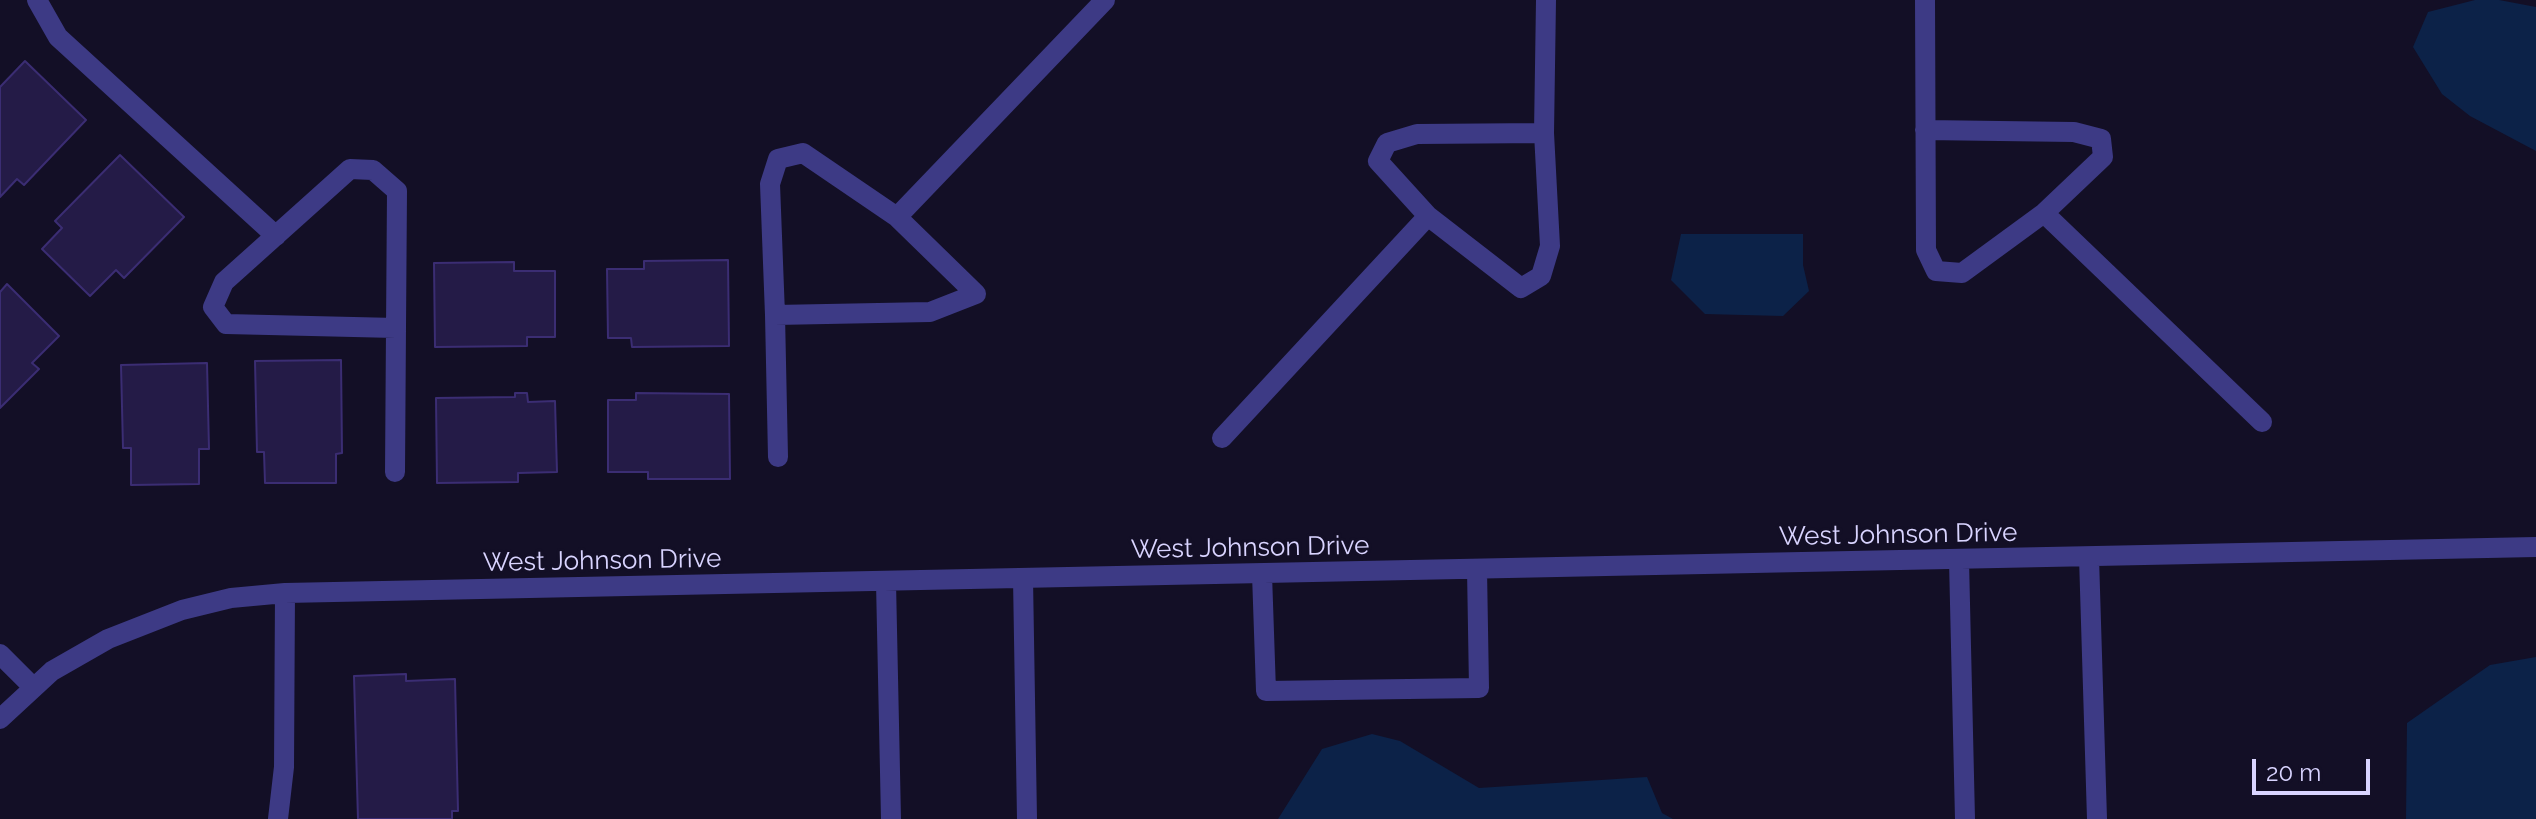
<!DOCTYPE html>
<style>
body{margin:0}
#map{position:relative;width:2536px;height:819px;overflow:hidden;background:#130f26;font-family:Raleway,sans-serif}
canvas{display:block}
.scale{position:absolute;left:2252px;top:759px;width:118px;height:36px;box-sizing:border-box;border:4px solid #d9d4ff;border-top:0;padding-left:10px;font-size:24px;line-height:28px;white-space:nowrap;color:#d9d4ff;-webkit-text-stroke:6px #130f26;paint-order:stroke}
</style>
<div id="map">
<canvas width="2536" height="819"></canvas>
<div class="scale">20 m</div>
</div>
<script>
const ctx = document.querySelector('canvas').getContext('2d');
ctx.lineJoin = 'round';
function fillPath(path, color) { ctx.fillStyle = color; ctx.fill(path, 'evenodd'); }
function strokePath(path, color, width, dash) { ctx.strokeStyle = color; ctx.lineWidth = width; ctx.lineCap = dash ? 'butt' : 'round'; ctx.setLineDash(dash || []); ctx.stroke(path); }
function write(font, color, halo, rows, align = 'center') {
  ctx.font = font + ' Raleway,sans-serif'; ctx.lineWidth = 6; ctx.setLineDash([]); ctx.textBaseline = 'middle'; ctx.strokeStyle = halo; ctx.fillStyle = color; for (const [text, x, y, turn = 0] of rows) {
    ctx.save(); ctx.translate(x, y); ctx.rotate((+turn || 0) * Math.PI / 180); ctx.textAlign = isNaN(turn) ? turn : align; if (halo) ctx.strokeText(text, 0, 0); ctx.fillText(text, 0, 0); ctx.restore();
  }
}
fillPath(new Path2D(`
 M 2475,0 L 2499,0 L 2536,7 L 2536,151 L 2470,116 L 2442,94 L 2413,47 L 2428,12 Z
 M 1681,234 L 1803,234 L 1803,265 L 1809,291 L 1783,316 L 1705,314 L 1671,280 Z
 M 2536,657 L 2536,819 L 2406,819 L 2407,723 L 2490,665 Z
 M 1372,734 L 1400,741 L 1479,788 L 1647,777 L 1662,813 L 1673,819 L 1278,819 L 1322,749 Z`), '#0c2248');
const building = new Path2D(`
 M 25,61 L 86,120 L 24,185 L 17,179 L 0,197 L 0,87 Z
 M 120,155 L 184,217 L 124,278 L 116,270 L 90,296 L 42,249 L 62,228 L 55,221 Z
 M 728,260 L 729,346 L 632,347 L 631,338 L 608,338 L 607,269 L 644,269 L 644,261 Z
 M 514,262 L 514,271 L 555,271 L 555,337 L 527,337 L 527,346 L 435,347 L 434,263 Z
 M 7,284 L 59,336 L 32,363 L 39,369 L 0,408 L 0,292 Z
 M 341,360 L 342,453 L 336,454 L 336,483 L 265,483 L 264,452 L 257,452 L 255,361 Z
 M 207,363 L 209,449 L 199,449 L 199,484 L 131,485 L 131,448 L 123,448 L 121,365 Z
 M 515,393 L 527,393 L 528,402 L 555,401 L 557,472 L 518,473 L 518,482 L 437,483 L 436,398 L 515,397 Z
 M 636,393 L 729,394 L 730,479 L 648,479 L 648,472 L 608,472 L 608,400 L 636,400 Z
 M 406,674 L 406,681 L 455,679 L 458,811 L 452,811 L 452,819 L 358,819 L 354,676 Z`);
fillPath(building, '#241b47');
strokePath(building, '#3b2d73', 2);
strokePath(new Path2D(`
 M 37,0 L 58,37 L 276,236
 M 1925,0 L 1926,250 L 1936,271 L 1962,273 L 2044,213 L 2103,157 L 2101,139 L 2074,132 L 1925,130
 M 1544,133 L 1417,134 L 1387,143 L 1378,161 L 1428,216 L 1521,288 L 1541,276 L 1550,246 L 1544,133 L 1546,0
 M 803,153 L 897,217 L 976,294 L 930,312 L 775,315 L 770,184 L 778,159 Z
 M 350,169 L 373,170 L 397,191 L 396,328 L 226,324 L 213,307 L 224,282 Z
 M 2044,213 L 2262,422
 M 897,217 L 1105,0
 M 775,315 L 778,457
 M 1222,438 L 1428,216
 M 395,472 L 396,328
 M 2089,557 L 2097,819
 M 1959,560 L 1965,819
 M 1262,574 L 1266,691 L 1479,688 L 1477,569
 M 1023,578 L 1027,819
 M 886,582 L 891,819
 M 0,654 L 33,687
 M 0,719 L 52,671 L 108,639 L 182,610 L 231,598 L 285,593 L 2536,547
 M 278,819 L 284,767 L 285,593`), '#3d3a85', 20);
write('26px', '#d9d4ff', '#130f26', [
 ["West Johnson Drive",1898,535,-1],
 ["West Johnson Drive",1250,548,-1],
 ["West Johnson Drive",602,561,-1]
]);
</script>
